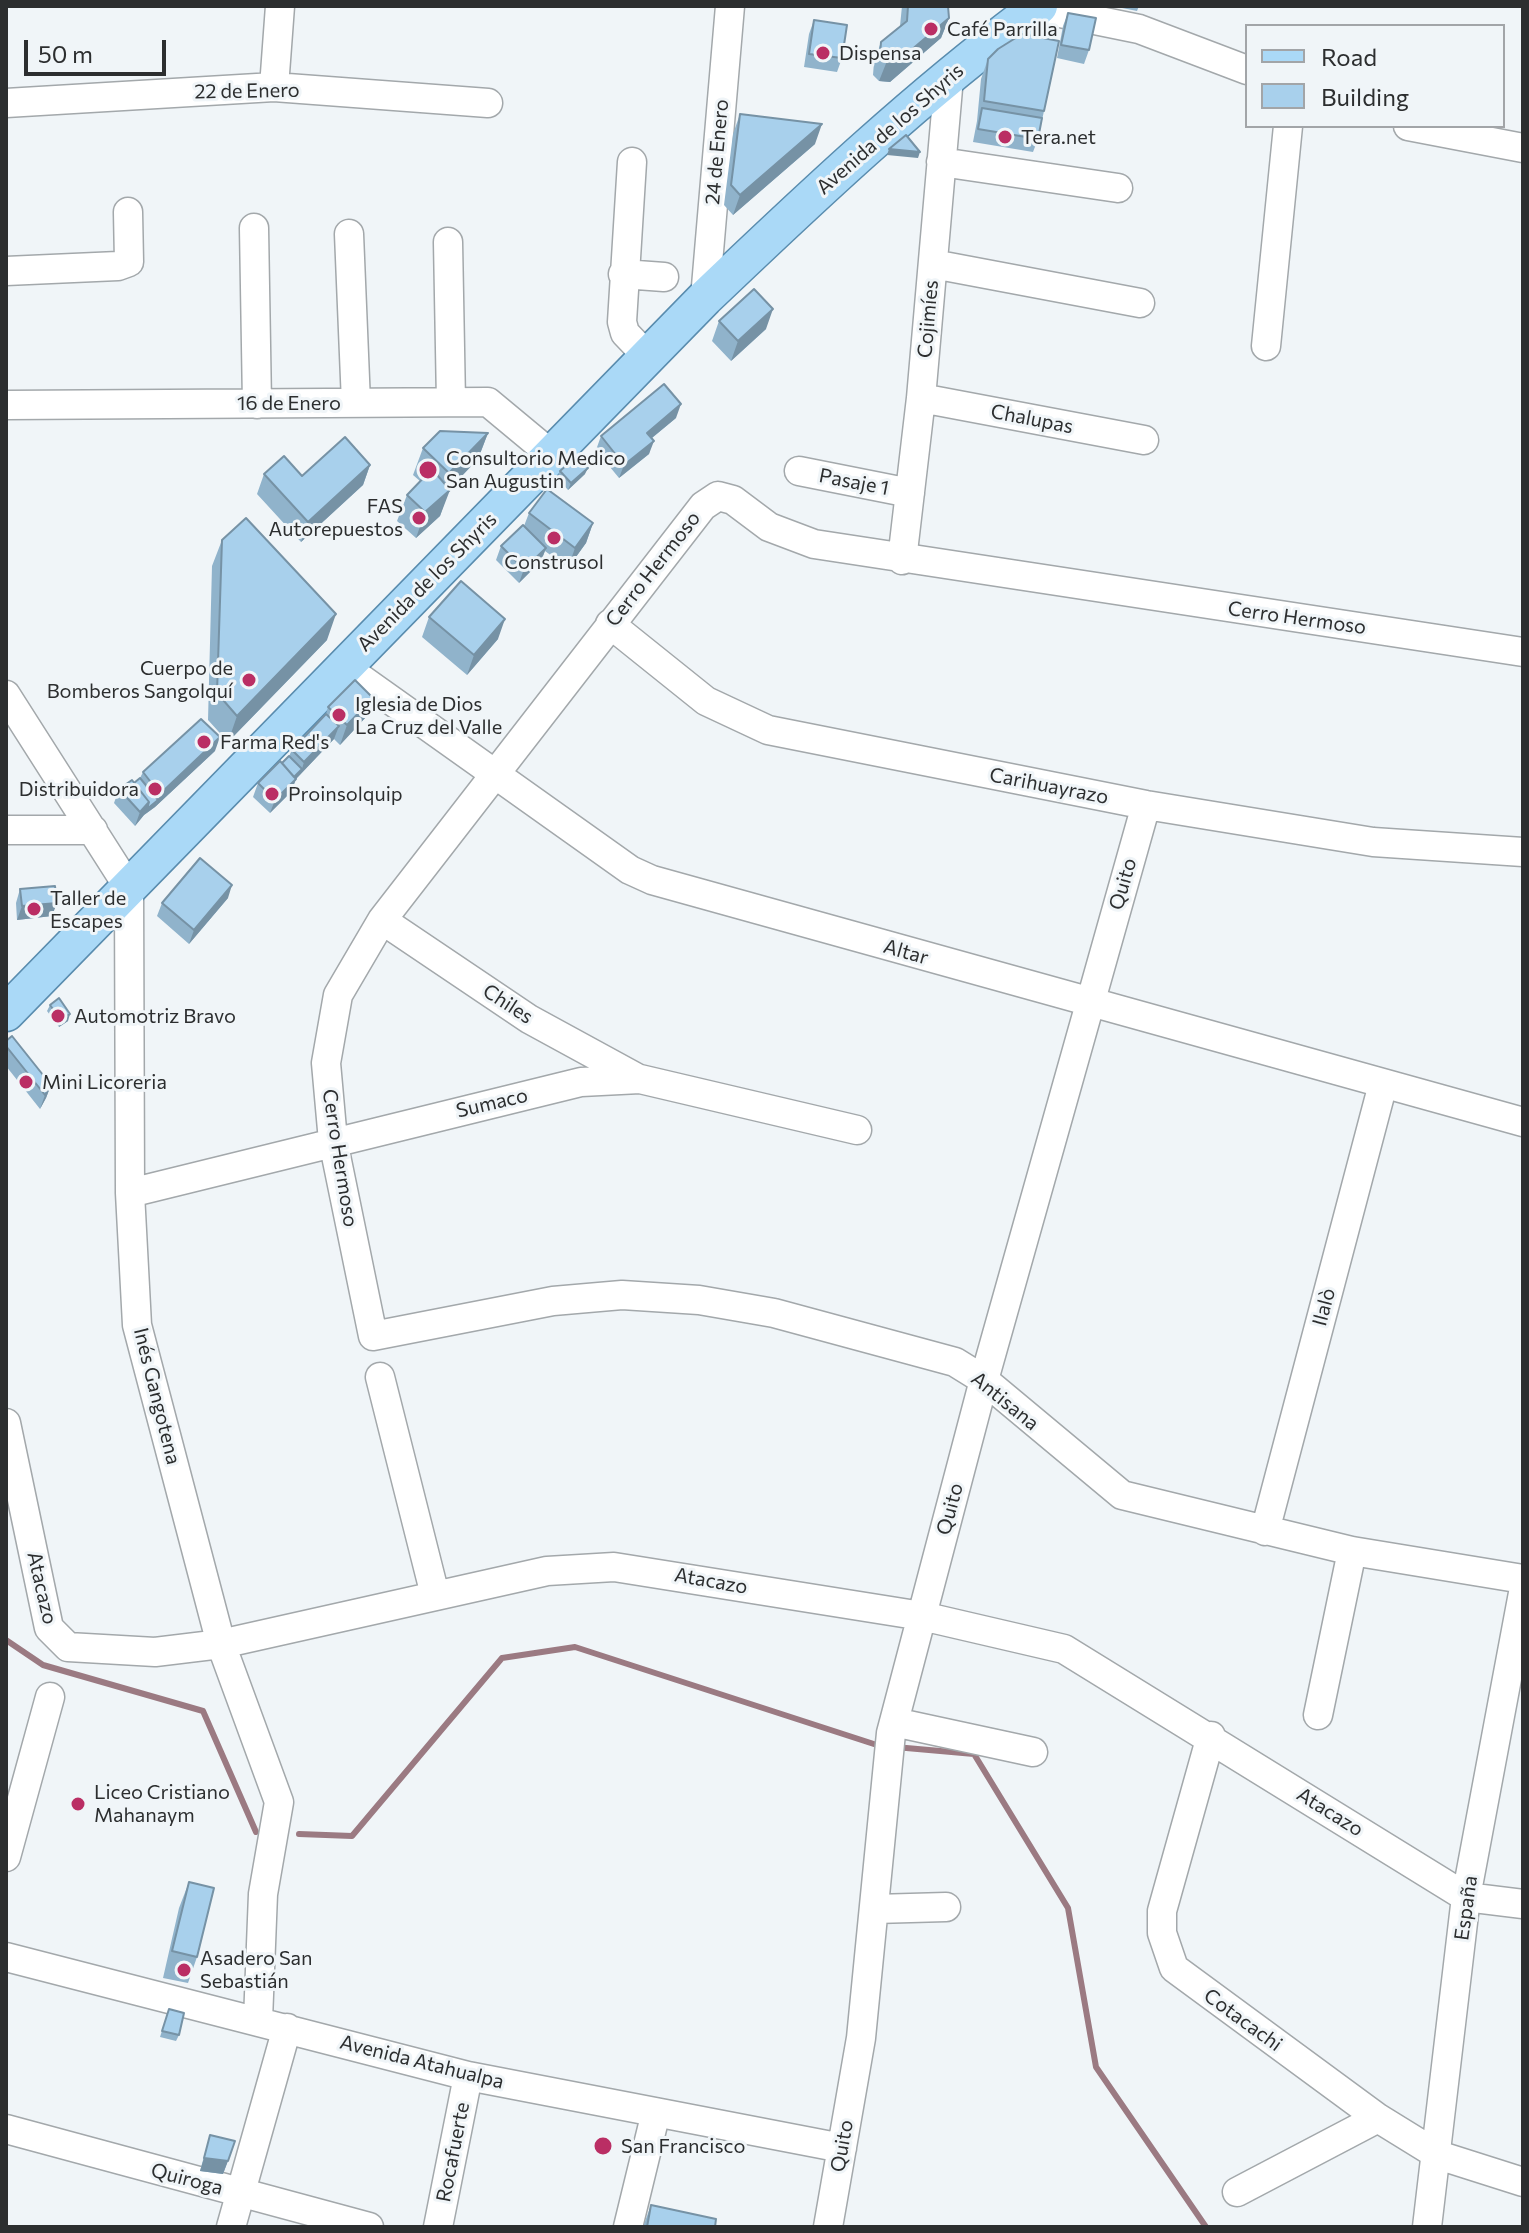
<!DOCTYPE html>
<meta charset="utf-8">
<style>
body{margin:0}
#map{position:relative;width:1529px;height:2233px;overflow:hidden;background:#f0f5f8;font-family:Commissioner,sans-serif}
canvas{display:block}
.frame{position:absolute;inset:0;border:8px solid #2c2e2f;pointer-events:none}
.legend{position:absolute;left:1245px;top:24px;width:260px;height:104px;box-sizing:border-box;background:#f0f5f8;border:2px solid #a2a5a8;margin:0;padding:10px 14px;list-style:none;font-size:24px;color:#2c2e2f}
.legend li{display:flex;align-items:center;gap:16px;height:40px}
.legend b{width:40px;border:2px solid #a2a5a8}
.scale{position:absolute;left:24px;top:40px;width:142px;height:36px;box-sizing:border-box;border:4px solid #2c2e2f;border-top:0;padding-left:10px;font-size:24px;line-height:28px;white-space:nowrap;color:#2c2e2f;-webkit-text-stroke:6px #f0f5f8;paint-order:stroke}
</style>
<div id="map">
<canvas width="1529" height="2233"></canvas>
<div class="frame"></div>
<ul class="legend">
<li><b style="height:10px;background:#aad9f7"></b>Road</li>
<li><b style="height:22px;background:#a8d0ec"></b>Building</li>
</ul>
<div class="scale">50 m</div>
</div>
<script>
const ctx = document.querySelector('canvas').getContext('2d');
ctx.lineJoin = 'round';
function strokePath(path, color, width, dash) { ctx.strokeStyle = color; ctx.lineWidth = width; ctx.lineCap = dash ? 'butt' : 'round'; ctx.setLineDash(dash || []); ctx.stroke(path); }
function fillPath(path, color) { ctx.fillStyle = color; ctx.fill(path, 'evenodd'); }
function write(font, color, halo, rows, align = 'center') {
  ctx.font = font + ' Commissioner,sans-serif'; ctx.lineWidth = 6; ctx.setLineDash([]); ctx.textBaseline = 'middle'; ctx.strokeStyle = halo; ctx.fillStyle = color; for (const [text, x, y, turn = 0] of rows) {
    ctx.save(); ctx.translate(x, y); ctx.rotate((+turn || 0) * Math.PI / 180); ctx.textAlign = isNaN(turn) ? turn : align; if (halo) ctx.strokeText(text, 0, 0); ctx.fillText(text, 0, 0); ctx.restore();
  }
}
strokePath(new Path2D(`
 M 6,1640 L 43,1665 L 203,1711 L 256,1832
 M 895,1747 L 974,1754 L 1068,1908 L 1096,2067 L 1206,2227
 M 299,1834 L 352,1836 L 502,1658 L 575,1647 L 880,1746`), '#9b7a82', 6);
const minor = new Path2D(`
 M 1026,6 L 1139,29 L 1247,70
 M 274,87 L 280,6
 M 6,103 L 274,87 L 488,103
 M 1408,126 L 1523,148
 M 632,162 L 622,322 L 625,333 L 647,356
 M 941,162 L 1118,188
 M 254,228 L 257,404
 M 349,234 L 356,403
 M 448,242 L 451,402
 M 933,264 L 1140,303
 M 6,271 L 118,266 L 129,262 L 128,212
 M 623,274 L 664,277
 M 705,298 L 730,6
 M 1266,346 L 1288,126
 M 921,398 L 1144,440
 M 6,405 L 488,402 L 553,456
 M 799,471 L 910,493
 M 902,560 L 921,398 L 949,77
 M 610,624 L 706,701 L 768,730 L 1146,805 L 1373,842 L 1523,852
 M 1523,652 L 814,544 L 769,527 L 733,500 L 718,496 L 703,506 L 382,920 L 338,995 L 326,1063 L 333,1141 L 373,1336 L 553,1301 L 622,1295 L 699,1300 L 774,1313 L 955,1362 L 984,1380 L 1122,1495 L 1352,1551 L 1523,1579
 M 343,666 L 630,870 L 652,880 L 1523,1122
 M 6,695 L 129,888 L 130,1193 L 137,1325 L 221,1644 L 279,1802 L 263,1894 L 258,2020
 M 6,830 L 93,830
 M 382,920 L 529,1019 L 639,1079
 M 130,1193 L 581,1082 L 640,1079 L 857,1130
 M 380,1377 L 435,1595
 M 6,1423 L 49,1628 L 68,1647 L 155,1652 L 221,1644 L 547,1571 L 614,1567 L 922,1616 L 1064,1649 L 1466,1897 L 1523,1904
 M 1265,1531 L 1383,1084
 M 1318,1715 L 1352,1551
 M 894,1722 L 1033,1752
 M 1211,1736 L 1162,1911 L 1162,1933 L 1174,1968 L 1378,2118 L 1438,2155 L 1523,2182
 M 6,1857 L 50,1697
 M 875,1909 L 946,1907
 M 6,1957 L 468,2076 L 842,2148
 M 6,2129 L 369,2227
 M 1237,2192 L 1378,2118
 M 231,2227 L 287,2028
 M 438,2227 L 468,2076
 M 628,2227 L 656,2112
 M 828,2227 L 861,2038 L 891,1733 L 984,1380 L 1146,805
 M 1427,2227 L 1466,1897 L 1523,1593`);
const major = new Path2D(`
 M 6,1013 L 705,298 C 812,196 920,94 1039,6`);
strokePath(minor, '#a3a8ab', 31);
strokePath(major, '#598cae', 39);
strokePath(minor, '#fff', 28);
strokePath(major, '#aad9f7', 36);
fillPath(new Path2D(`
 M 902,6 L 948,6 L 949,18 L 941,38 L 890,82 L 879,81 L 873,75 L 874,62 L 881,42 L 900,26 Z
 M 1112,6 L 1139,6 L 1137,11 Z
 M 1068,13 L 1089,50 L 1084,64 L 1057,58 L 1063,26 Z
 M 814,20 L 842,58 L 837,72 L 804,67 L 809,34 Z
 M 988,59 L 1044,111 L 1038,139 L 1033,152 L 973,142 L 977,121 L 981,79 Z
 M 740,114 L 815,144 L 733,215 L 724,205 L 733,134 Z
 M 719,321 L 766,329 L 731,361 L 712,341 Z
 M 676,418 L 652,438 L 649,454 L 619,478 L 596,450 L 601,436 Z
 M 488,433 L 478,459 L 449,489 L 440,516 L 416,538 L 397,521 L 407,495 L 420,481 L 413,475 L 423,448 Z
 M 370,465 L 363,485 L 301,542 L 257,494 L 264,474 L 302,476 Z
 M 560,471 L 585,474 L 568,490 L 557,478 Z
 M 529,513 L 593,523 L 586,543 L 568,568 L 545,551 L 541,561 L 519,583 L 496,560 L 501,546 L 524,526 Z
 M 222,540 L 327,640 L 228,742 L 208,720 L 212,566 Z
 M 429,617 L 498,639 L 467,675 L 422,637 Z
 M 328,707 L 366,717 L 340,745 L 334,739 L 296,779 L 291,792 L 270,813 L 253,797 L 258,783 L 289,756 L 292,750 L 326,714 Z
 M 215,751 L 155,807 L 144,815 L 135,826 L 114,803 L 119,789 L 134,783 L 140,778 L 143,772 Z
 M 20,889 L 52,916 L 17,920 L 16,903 Z
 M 228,898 L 189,944 L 157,916 L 162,903 Z
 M 50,1005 L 68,1021 L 59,1027 L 47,1011 Z
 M 6,1041 L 51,1085 L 46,1098 L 40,1109 L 6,1066 Z
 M 189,1882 L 197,1957 L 188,1983 L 163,1978 L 179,1908 Z
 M 169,2009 L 179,2035 L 176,2041 L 160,2037 Z
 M 210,2135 L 235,2141 L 223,2174 L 200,2171 Z
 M 651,2205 L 647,2227 L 643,2227 Z`), '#90b3cb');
fillPath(new Path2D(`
 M 949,18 L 941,38 L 890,82 L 879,81 L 887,61 Z
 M 822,124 L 815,144 L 733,215 L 740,195 Z
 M 889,149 L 920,152 L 918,158 L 887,155 Z
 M 773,309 L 766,329 L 731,361 L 738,341 Z
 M 681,404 L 676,418 L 642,446 L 647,433 Z
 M 488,433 L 478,459 L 443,496 L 450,490 L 440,516 L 416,538 L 425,512 L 440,499 L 449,473 Z
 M 654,441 L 649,454 L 619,478 L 624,465 Z
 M 370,465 L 363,485 L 301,542 L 308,522 Z
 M 588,468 L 585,474 L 568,490 L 571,483 Z
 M 593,523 L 586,543 L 568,568 L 575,548 Z
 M 546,548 L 541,561 L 519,583 L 524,569 Z
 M 336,614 L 327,640 L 228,742 L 237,716 Z
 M 505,619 L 498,639 L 467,675 L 474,655 Z
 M 373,698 L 366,717 L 340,745 L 347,725 Z
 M 339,726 L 334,739 L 296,779 L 291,792 L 270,813 L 275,800 L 290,780 L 302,769 L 304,762 Z
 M 220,737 L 215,751 L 155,807 L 160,794 Z
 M 158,800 L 155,807 L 144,815 L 135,826 L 140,812 L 149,802 Z
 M 232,885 L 228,898 L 189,944 L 194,930 Z
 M 57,903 L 52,916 L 17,920 L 22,906 Z
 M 70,1014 L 68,1021 L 59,1027 L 61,1020 Z
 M 51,1085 L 46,1098 L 40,1109 L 45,1095 Z
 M 204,2158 L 228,2161 L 223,2174 L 200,2171 Z`), '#7692a5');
const building = new Path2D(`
 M 908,6 L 948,6 L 949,18 L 897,62 L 887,61 L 880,55 L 881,42 L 907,21 Z
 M 1068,13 L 1096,18 L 1089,50 L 1061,45 Z
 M 814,20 L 847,25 L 842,58 L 809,54 Z
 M 1022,34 L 1059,41 L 1044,111 L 984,101 L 988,59 L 998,49 Z
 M 982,108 L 1042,118 L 1038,139 L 978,129 Z
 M 740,114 L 822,124 L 740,195 L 731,185 Z
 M 906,135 L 920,152 L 889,149 Z
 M 754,289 L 773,309 L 738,341 L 719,321 Z
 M 664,384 L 681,404 L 647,433 L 654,441 L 624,465 L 601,436 Z
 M 440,431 L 488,433 L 449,473 L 423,448 Z
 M 345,437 L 370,465 L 308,522 L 264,474 L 284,456 L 302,476 Z
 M 577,456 L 588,468 L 571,483 L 560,471 Z
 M 432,469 L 450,490 L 425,512 L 407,495 Z
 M 547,489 L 593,523 L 575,548 L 529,513 Z
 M 246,518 L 336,614 L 237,716 L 217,693 L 222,540 Z
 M 523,525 L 546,548 L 524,569 L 501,546 Z
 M 461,581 L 505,619 L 474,655 L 429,617 Z
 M 355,680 L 373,698 L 347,725 L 328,707 Z
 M 326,714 L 339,726 L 304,762 L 292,750 Z
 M 201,719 L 220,737 L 160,794 L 143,772 Z
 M 289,756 L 302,769 L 294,777 L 282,763 Z
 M 280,761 L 296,779 L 275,800 L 258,783 Z
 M 140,778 L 158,800 L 147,809 L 149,802 L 134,783 Z
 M 132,780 L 149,802 L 140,812 L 119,789 Z
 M 200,858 L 232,885 L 194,930 L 162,903 Z
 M 55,886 L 57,903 L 22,906 L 20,889 Z
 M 59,998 L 70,1014 L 61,1020 L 50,1005 Z
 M 12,1036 L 51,1085 L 45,1095 L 6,1046 L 6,1041 Z
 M 189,1882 L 214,1888 L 197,1957 L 172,1951 Z
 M 169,2009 L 184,2013 L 179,2035 L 162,2031 Z
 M 210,2135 L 235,2141 L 228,2161 L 204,2158 Z
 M 651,2205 L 716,2219 L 715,2227 L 647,2227 Z`);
fillPath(building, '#a8d0ec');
strokePath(building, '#7692a5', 2);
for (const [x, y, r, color] of [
 [931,29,8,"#ba2e64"],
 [823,53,8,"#ba2e64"],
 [1005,137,8,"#ba2e64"],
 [428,470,10,"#ba2e64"],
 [419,518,8,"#ba2e64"],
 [554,538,8,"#ba2e64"],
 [249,680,8,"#ba2e64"],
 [339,715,8,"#ba2e64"],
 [204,742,8,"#ba2e64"],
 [155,789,8,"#ba2e64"],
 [272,794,8,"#ba2e64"],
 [34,909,8,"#ba2e64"],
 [58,1016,8,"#ba2e64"],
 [26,1082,8,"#ba2e64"],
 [78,1804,8,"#ba2e64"],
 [184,1970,8,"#ba2e64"],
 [603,2146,10,"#ba2e64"]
]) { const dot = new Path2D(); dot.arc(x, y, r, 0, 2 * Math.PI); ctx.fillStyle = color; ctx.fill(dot); strokePath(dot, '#f0f5f8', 3); }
write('20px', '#2c2e2f', '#f0f5f8', [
 ["Café Parrilla",947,29],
 ["Dispensa",839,53],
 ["Tera.net",1021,137],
 ["Consultorio Medico",446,458],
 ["San Augustin",446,481],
 ["FAS",403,506,"right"],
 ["Autorepuestos",403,529,"right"],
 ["Construsol",554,562,"center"],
 ["Cuerpo de",233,668,"right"],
 ["Bomberos Sangolquí",233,691,"right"],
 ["Iglesia de Dios",355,704],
 ["La Cruz del Valle",355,727],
 ["Farma Red's",220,742],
 ["Distribuidora",139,789,"right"],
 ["Proinsolquip",288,794],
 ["Taller de",50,898],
 ["Escapes",50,921],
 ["Automotriz Bravo",74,1016],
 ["Mini Licoreria",42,1082],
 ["Liceo Cristiano",94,1792],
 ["Mahanaym",94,1815],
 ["Asadero San",200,1958],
 ["Sebastián",200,1981],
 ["San Francisco",621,2146]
], 'left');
write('20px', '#2c2e2f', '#f0f5f8', [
 ["22 de Enero",247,91,-1],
 ["Avenida de los Shyris",890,129,-41],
 ["24 de Enero",717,152,-85],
 ["Cojimíes",928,319,-85],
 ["16 de Enero",289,403],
 ["Chalupas",1032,419,11],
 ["Pasaje 1",854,482,11],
 ["Cerro Hermoso",653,569,-52],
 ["Avenida de los Shyris",427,582,-45],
 ["Cerro Hermoso",1297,618,8],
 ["Carihuayrazo",1049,786,11],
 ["Quito",1123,884,-74],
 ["Altar",906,952,16],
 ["Chiles",508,1004,33],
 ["Sumaco",492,1103,-13],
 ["Cerro Hermoso",340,1158,81],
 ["Ilalò",1324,1307,-75],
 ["Inés Gangotena",157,1396,76],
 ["Antisana",1005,1401,39],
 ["Quito",950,1509,-75],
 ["Atacazo",711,1581,10],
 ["Atacazo",42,1588,77],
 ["Atacazo",1330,1812,32],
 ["España",1466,1908,-82],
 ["Cotacachi",1243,2020,36],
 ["Avenida Atahualpa",422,2062,14],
 ["Quito",842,2146,-80],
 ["Rocafuerte",453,2152,-79],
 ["Quiroga",187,2179,15]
]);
</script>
